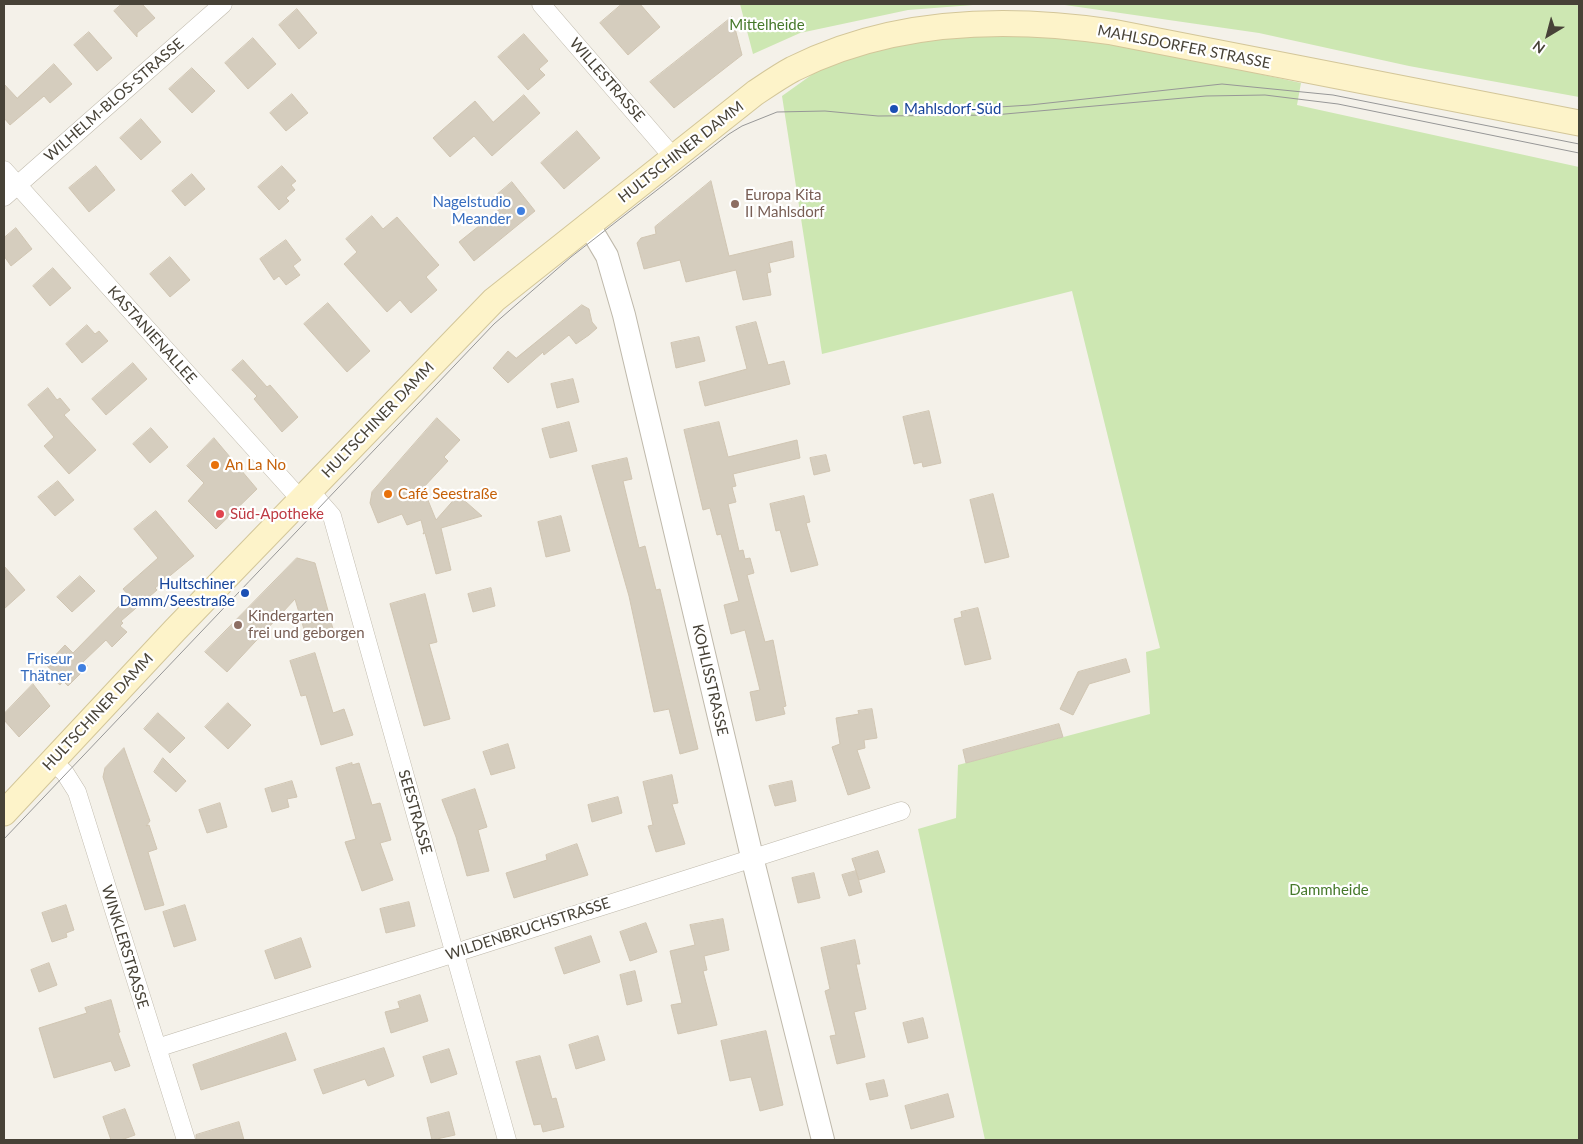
<!DOCTYPE html>
<meta charset="utf-8">
<style>
body{margin:0}
#map{position:relative;width:1583px;height:1144px;overflow:hidden;background:#f4f1e9;font-family:Lato,sans-serif}
canvas{display:block}
.frame{position:absolute;inset:0;border:5px solid #474237;pointer-events:none}
.north{position:absolute;left:1523px;top:10px;width:50px;height:50px;-webkit-text-stroke:4px #fff;paint-order:stroke;rotate:217deg;font-size:14px;font-weight:700;line-height:20px;text-align:center;color:#474237}
.north::after{content:'';display:block;margin:auto;width:18px;height:22px;background:#474237;clip-path:polygon(50% 0,100% 100%,50% 72%,0 100%)}
</style>
<div id="map">
<canvas width="1583" height="1144"></canvas>
<div class="frame"></div>
<div class="north">N</div>
</div>
<script>
const ctx = document.querySelector('canvas').getContext('2d');
ctx.lineJoin = 'round';
function fillPath(path, color) { ctx.fillStyle = color; ctx.fill(path, 'evenodd'); }
function strokePath(path, color, width, dash) { ctx.strokeStyle = color; ctx.lineWidth = width; ctx.lineCap = dash ? 'butt' : 'round'; ctx.setLineDash(dash || []); ctx.stroke(path); }
function write(font, color, halo, rows, align = 'center') {
  ctx.font = font + ' Lato,sans-serif'; ctx.lineWidth = 4.5; ctx.setLineDash([]); ctx.textBaseline = 'middle'; ctx.strokeStyle = halo; ctx.fillStyle = color; for (const [text, x, y, turn = 0] of rows) {
    ctx.save(); ctx.translate(x, y); ctx.rotate((+turn || 0) * Math.PI / 180); ctx.textAlign = isNaN(turn) ? turn : align; if (halo) ctx.strokeText(text, 0, 0); ctx.fillText(text, 0, 0); ctx.restore();
  }
}
fillPath(new Path2D(`
 M 740,4 L 986,4 L 908,10 L 800,33 L 753,54 Z
 M 1058,4 L 1579,4 L 1579,97 L 1409,66 L 1259,33 Z
 M 1021,31 L 1080,35 L 1301,83 L 1297,105 L 1579,167 L 1579,1140 L 985,1140 L 918,829 L 956,818 L 958,765 L 1150,714 L 1146,652 L 1160,648 L 1072,291 L 822,354 L 782,96 L 824,66 L 916,38 Z`), '#cde7b2');
const building = new Path2D(`
 M 122,4 L 142,4 L 155,18 L 137,33 L 137,37 L 114,11 Z
 M 622,4 L 640,4 L 660,27 L 628,55 L 600,23 Z
 M 297,9 L 317,33 L 299,49 L 279,25 Z
 M 732,17 L 742,55 L 674,108 L 650,82 Z
 M 89,32 L 112,58 L 97,71 L 74,45 Z
 M 524,34 L 548,61 L 539,69 L 545,75 L 528,90 L 498,57 Z
 M 253,38 L 276,64 L 248,89 L 225,63 Z
 M 54,64 L 72,84 L 50,103 L 44,96 L 10,125 L 4,118 L 4,84 L 17,98 Z
 M 192,68 L 215,91 L 192,113 L 169,89 Z
 M 292,94 L 308,113 L 286,131 L 270,113 Z
 M 524,95 L 540,113 L 492,156 L 474,136 L 450,157 L 433,138 L 475,101 L 493,122 Z
 M 141,119 L 161,142 L 141,160 L 120,138 Z
 M 577,131 L 600,158 L 564,189 L 541,163 Z
 M 96,166 L 115,190 L 89,212 L 69,188 Z
 M 282,166 L 296,181 L 291,185 L 295,190 L 286,198 L 289,201 L 279,210 L 258,187 Z
 M 192,174 L 205,189 L 185,206 L 172,191 Z
 M 711,181 L 729,256 L 792,241 L 794,257 L 769,263 L 771,272 L 767,273 L 771,295 L 743,300 L 736,270 L 686,282 L 680,260 L 644,269 L 637,243 L 641,238 L 656,234 L 655,227 Z
 M 512,182 L 535,211 L 474,261 L 459,242 L 500,209 L 492,199 Z
 M 372,216 L 383,229 L 397,217 L 439,265 L 426,277 L 437,290 L 411,313 L 400,300 L 387,312 L 344,264 L 357,252 L 346,239 Z
 M 16,228 L 32,249 L 11,266 L 4,256 L 4,238 Z
 M 286,240 L 301,260 L 293,266 L 300,275 L 286,285 L 279,276 L 274,280 L 260,259 Z
 M 170,257 L 190,280 L 170,297 L 150,274 Z
 M 53,268 L 71,288 L 50,306 L 33,286 Z
 M 328,303 L 370,351 L 347,372 L 304,324 Z
 M 582,305 L 589,309 L 592,322 L 597,328 L 589,335 L 576,344 L 569,335 L 544,355 L 543,352 L 508,383 L 493,368 L 508,351 L 516,358 Z
 M 756,322 L 768,365 L 784,361 L 790,384 L 705,406 L 699,382 L 747,369 L 736,327 Z
 M 87,325 L 95,334 L 99,331 L 108,341 L 82,363 L 66,344 Z
 M 699,337 L 705,361 L 676,368 L 671,343 Z
 M 243,360 L 267,387 L 270,385 L 298,417 L 282,432 L 254,399 L 257,396 L 232,370 Z
 M 133,363 L 147,379 L 106,415 L 92,399 Z
 M 573,379 L 579,402 L 557,408 L 551,384 Z
 M 48,388 L 57,400 L 60,398 L 70,410 L 64,415 L 96,450 L 69,474 L 44,446 L 54,437 L 28,405 Z
 M 929,411 L 941,463 L 923,467 L 922,462 L 914,464 L 903,417 Z
 M 437,418 L 460,440 L 444,457 L 448,461 L 423,488 L 436,520 L 458,495 L 482,516 L 441,528 L 451,570 L 436,574 L 425,533 L 423,534 L 424,532 L 421,520 L 407,525 L 402,514 L 378,523 L 370,503 L 372,492 Z
 M 569,422 L 577,451 L 550,458 L 542,429 Z
 M 719,422 L 728,457 L 797,440 L 800,458 L 733,474 L 736,486 L 732,487 L 736,502 L 728,504 L 739,551 L 743,550 L 745,559 L 750,558 L 754,573 L 747,575 L 765,642 L 773,640 L 786,706 L 783,707 L 785,714 L 756,721 L 750,692 L 760,690 L 745,630 L 731,634 L 724,605 L 739,601 L 721,534 L 717,535 L 710,508 L 703,510 L 684,430 Z
 M 151,428 L 168,447 L 150,463 L 133,444 Z
 M 214,438 L 257,489 L 216,529 L 188,501 L 204,483 L 187,466 Z
 M 826,455 L 830,471 L 814,475 L 810,458 Z
 M 627,458 L 632,479 L 623,481 L 639,548 L 645,546 L 656,590 L 660,589 L 698,749 L 680,754 L 669,709 L 654,712 L 629,596 L 592,466 Z
 M 58,481 L 74,500 L 55,516 L 38,497 Z
 M 993,494 L 1009,557 L 985,563 L 970,500 Z
 M 804,496 L 810,522 L 806,523 L 818,565 L 791,572 L 780,530 L 776,531 L 770,504 Z
 M 156,511 L 194,556 L 155,588 L 157,590 L 121,621 L 123,623 L 120,626 L 127,632 L 112,647 L 106,640 L 83,662 L 88,666 L 68,686 L 63,681 L 60,685 L 51,677 L 55,673 L 46,665 L 65,645 L 73,653 L 129,596 L 123,589 L 158,558 L 134,529 Z
 M 561,516 L 570,551 L 546,557 L 538,522 Z
 M 297,558 L 315,563 L 333,629 L 306,636 L 295,599 L 227,672 L 205,652 Z
 M 4,566 L 25,590 L 4,609 Z
 M 80,576 L 95,591 L 72,612 L 57,597 Z
 M 491,588 L 495,606 L 473,612 L 468,594 Z
 M 425,594 L 437,642 L 429,644 L 450,719 L 424,726 L 390,604 Z
 M 978,608 L 991,659 L 965,665 L 954,619 L 962,617 L 961,612 Z
 M 315,653 L 333,713 L 344,709 L 353,735 L 321,745 L 306,695 L 301,696 L 290,661 Z
 M 1126,659 L 1130,672 L 1089,684 L 1073,715 L 1060,709 L 1078,672 Z
 M 33,684 L 50,706 L 19,737 L 4,720 L 4,714 Z
 M 228,703 L 251,725 L 228,749 L 205,727 Z
 M 872,709 L 877,738 L 864,740 L 865,748 L 857,750 L 870,788 L 848,795 L 832,747 L 840,744 L 836,718 L 859,714 L 858,711 Z
 M 158,713 L 185,738 L 170,753 L 144,729 Z
 M 1059,724 L 1063,737 L 966,763 L 963,750 Z
 M 508,744 L 515,768 L 491,775 L 483,752 Z
 M 124,748 L 150,821 L 146,826 L 149,825 L 157,849 L 148,852 L 164,905 L 145,910 L 103,777 L 105,768 Z
 M 163,758 L 186,781 L 176,792 L 154,772 Z
 M 352,763 L 352,765 L 359,763 L 372,805 L 380,803 L 391,840 L 380,843 L 393,880 L 362,891 L 345,842 L 356,839 L 336,768 Z
 M 672,775 L 678,803 L 672,804 L 685,844 L 656,852 L 648,826 L 653,825 L 643,782 Z
 M 292,781 L 297,797 L 287,799 L 289,807 L 272,812 L 265,789 Z
 M 792,781 L 796,801 L 775,806 L 769,786 Z
 M 475,789 L 487,827 L 478,830 L 489,871 L 467,876 L 456,837 L 442,800 Z
 M 618,797 L 622,813 L 592,822 L 588,805 Z
 M 220,803 L 227,827 L 207,833 L 199,810 Z
 M 577,844 L 588,875 L 514,898 L 506,873 L 547,860 L 546,855 Z
 M 878,851 L 885,872 L 859,880 L 852,859 Z
 M 856,871 L 862,892 L 849,896 L 842,875 Z
 M 814,873 L 820,898 L 798,903 L 792,878 Z
 M 409,902 L 415,926 L 386,933 L 380,909 Z
 M 66,905 L 74,930 L 66,933 L 67,937 L 52,942 L 42,913 Z
 M 185,905 L 196,940 L 174,947 L 163,912 Z
 M 723,919 L 729,950 L 704,956 L 707,970 L 703,971 L 717,1025 L 678,1034 L 671,1005 L 682,1003 L 670,951 L 695,945 L 690,925 Z
 M 646,923 L 657,952 L 630,961 L 620,932 Z
 M 591,936 L 600,962 L 564,974 L 555,948 Z
 M 301,938 L 311,967 L 275,979 L 265,951 Z
 M 855,940 L 860,964 L 856,964 L 866,1009 L 854,1012 L 865,1057 L 837,1064 L 830,1036 L 836,1035 L 825,991 L 830,989 L 821,948 Z
 M 49,963 L 57,985 L 39,992 L 31,970 Z
 M 635,971 L 642,1001 L 627,1005 L 620,975 Z
 M 420,995 L 428,1021 L 391,1033 L 385,1012 L 400,1008 L 398,1002 Z
 M 111,1000 L 120,1032 L 118,1033 L 130,1066 L 115,1071 L 111,1061 L 54,1078 L 39,1028 L 87,1013 L 85,1008 Z
 M 923,1018 L 928,1038 L 908,1043 L 903,1023 Z
 M 766,1031 L 783,1105 L 760,1111 L 751,1077 L 730,1081 L 721,1041 Z
 M 286,1033 L 296,1060 L 201,1090 L 193,1065 Z
 M 598,1036 L 605,1060 L 576,1069 L 569,1045 Z
 M 384,1048 L 394,1076 L 368,1086 L 365,1079 L 323,1094 L 314,1070 Z
 M 449,1049 L 457,1074 L 431,1083 L 423,1057 Z
 M 540,1056 L 552,1099 L 556,1098 L 564,1127 L 543,1132 L 541,1124 L 534,1125 L 516,1062 Z
 M 884,1080 L 888,1096 L 870,1100 L 866,1084 Z
 M 948,1094 L 954,1117 L 911,1129 L 905,1106 Z
 M 125,1109 L 135,1135 L 121,1140 L 111,1140 L 103,1117 Z
 M 449,1112 L 455,1135 L 432,1140 L 427,1118 Z
 M 239,1122 L 244,1140 L 196,1140 L 196,1135 Z`);
fillPath(building, '#d5cdbe');
strokePath(building, '#d0c5b2', 1);
const minor = new Path2D(`
 M 541,4 L 673,157
 M 4,170 L 301,500
 M 4,197 L 223,4
 M 310,491 L 332,516 L 507,1140
 M 52,761 L 65,773 L 77,792 L 186,1140
 M 157,1048 L 901,811`);
const tertiary = new Path2D(`
 M 588,224 L 607,256 L 624,315 L 752,857 L 823,1140`);
const secondary = new Path2D(`
 M 4,813 L 175,630 L 494,300 L 755,93 C 767,85 780,76 793,69 C 892,19 1005,16 1112,32 L 1579,123`);
strokePath(minor, '#bfb9ab', 19);
strokePath(tertiary, '#bfb9ab', 24);
strokePath(secondary, '#d3c699', 27);
strokePath(minor, '#fff', 18);
strokePath(tertiary, '#fff', 22);
strokePath(secondary, '#fdf3c9', 25);
strokePath(new Path2D(`
 M 968,109 L 1030,105 L 1222,84 L 1333,95 L 1579,144
 M 4,839 L 494,324 L 571,257 L 729,134 L 742,126 L 777,112 L 825,111 L 878,116 L 994,115 L 1206,96 L 1265,95 L 1338,104 L 1579,153`), '#979797', 1);
for (const [x, y, r, color] of [
 [894,109,5,"#1a4fb4"],
 [735,204,5,"#8d6e63"],
 [521,211,5,"#3f7fe0"],
 [215,465,5,"#e8710a"],
 [388,494,5,"#e8710a"],
 [220,514,5,"#e0444e"],
 [245,593,5,"#1a4fb4"],
 [238,625,5,"#8d6e63"],
 [82,668,5,"#3f7fe0"]
]) { const dot = new Path2D(); dot.arc(x, y, r, 0, 2 * Math.PI); ctx.fillStyle = color; ctx.fill(dot); strokePath(dot, '#fff', 2); }
write('15px', '#46792b', '#fff', [
 ["Mittelheide",767,25],
 ["Dammheide",1329,890]
]);
write('15px', '#474237', '#fff', [
 ["MAHLSDORFER STRASSE",1184,47,11],
 ["WILLESTRASSE",607,80,49],
 ["WILHELM-BLOS-STRASSE",114,100,-41],
 ["HULTSCHINER DAMM",681,152,-38],
 ["KASTANIENALLEE",152,335,48],
 ["HULTSCHINER DAMM",378,420,-46],
 ["KOHLISSTRASSE",710,680,77],
 ["HULTSCHINER DAMM",98,712,-47],
 ["SEESTRASSE",415,812,74],
 ["WILDENBRUCHSTRASSE",528,929,-18],
 ["WINKLERSTRASSE",125,947,73]
]);
write('15px', '#164399', '#fff', [
 ["Mahlsdorf-Süd",904,109],
 ["Hultschiner",235,584,"right"],
 ["Damm/Seestraße",235,601,"right"]
], 'left');
write('15px', '#785e54', '#fff', [
 ["Europa Kita",745,195],
 ["II Mahlsdorf",745,212],
 ["Kindergarten",248,616],
 ["frei und geborgen",248,633]
], 'left');
write('15px', '#366cbe', '#fff', [
 ["Nagelstudio",511,202],
 ["Meander",511,219],
 ["Friseur",72,659],
 ["Thätner",72,676]
], 'right');
write('15px', '#c56008', '#fff', [
 ["An La No",225,465],
 ["Café Seestraße",398,494]
], 'left');
write('15px', '#be3a42', '#fff', [
 ["Süd-Apotheke",230,514]
], 'left');
</script>
